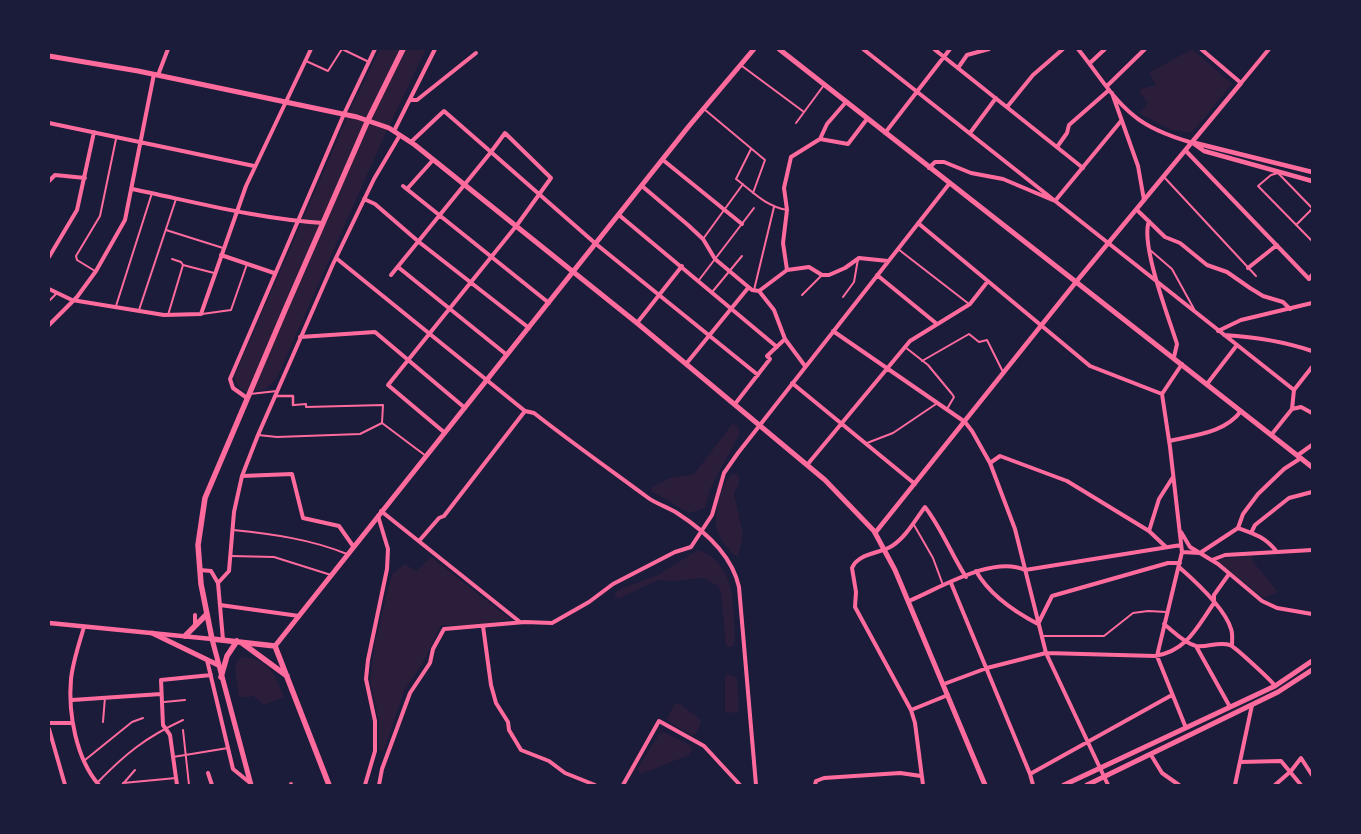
<!DOCTYPE html>
<style>
body{margin:0}
#map{position:relative;width:1361px;height:834px;overflow:hidden;background:#1b1b3a;font-family:"Zilla Slab",serif}
canvas{display:block}
.frame{position:absolute;inset:0;border:50px solid #1b1b3a;pointer-events:none}
</style>
<div id="map">
<canvas width="1361" height="834"></canvas>
<div class="frame"></div>
</div>
<script>
const ctx = document.querySelector('canvas').getContext('2d');
ctx.lineJoin = 'round';
function fillPath(path, color) { ctx.fillStyle = color; ctx.fill(path, 'evenodd'); }
function strokePath(path, color, width, dash) { ctx.strokeStyle = color; ctx.lineWidth = width; ctx.lineCap = dash ? 'butt' : 'round'; ctx.setLineDash(dash || []); ctx.stroke(path); }
fillPath(new Path2D(`
 M 380,49 L 426,49 L 382,141 L 277,378 L 266,389 L 245,392 L 238,386 L 234,377 L 353,104 Z
 M 1192,49 L 1232,84 L 1192,133 L 1171,130 L 1139,113 L 1148,103 L 1140,93 L 1140,89 L 1156,85 L 1149,73 Z
 M 733,423 L 739,429 L 739,435 L 710,489 L 705,508 L 689,513 L 651,491 L 652,487 L 670,478 L 694,474 Z
 M 733,473 L 739,476 L 739,484 L 734,493 L 743,534 L 738,557 C 729,553 717,536 716,525 C 715,509 721,483 733,473 Z
 M 698,550 C 737,563 733,607 735,641 L 733,646 L 729,647 L 726,645 L 721,593 L 718,586 L 703,578 L 673,581 L 658,580 L 618,599 L 615,596 L 615,593 L 622,588 L 656,576 Z
 M 1252,555 L 1252,560 L 1278,592 L 1264,598 L 1215,560 Z
 M 431,557 L 510,619 L 483,626 L 441,625 L 424,661 L 404,691 L 384,751 L 379,750 L 379,721 L 370,681 L 375,641 L 392,574 L 405,564 L 416,571 Z
 M 243,657 C 268,657 276,677 284,697 L 264,705 L 253,696 L 239,698 L 235,668 L 237,661 Z
 M 727,674 L 737,677 L 739,709 L 737,713 L 725,712 L 725,677 Z
 M 675,704 L 680,704 L 699,718 L 701,723 L 695,735 L 691,735 L 669,722 L 667,718 Z
 M 664,732 L 690,745 L 692,751 L 689,755 L 641,774 L 637,769 L 659,734 Z`), '#2a1e3b');
strokePath(new Path2D(`
 M 306,61 L 328,71 L 342,49 L 369,62
 M 742,66 L 804,112
 M 704,109 L 765,160 L 753,193
 M 796,123 L 824,85
 M 751,149 L 736,179 C 753,192 765,206 787,210
 M 1164,177 L 1256,276
 M 1312,208 L 1278,173 L 1271,175 L 1258,186 L 1312,241
 M 1296,225 L 1312,209
 M 166,230 L 223,248
 M 703,239 L 743,184
 M 898,249 L 969,304
 M 1150,250 L 1172,269 L 1194,309
 M 172,259 L 181,262 L 183,265 L 214,273
 M 95,271 L 77,260 L 76,256 L 100,216 L 116,139
 M 699,280 L 754,208
 M 754,290 L 774,207
 M 713,291 L 742,256
 M 802,295 L 822,275
 M 843,297 L 854,282 L 858,259
 M 49,301 L 57,293
 M 116,306 L 152,193
 M 139,310 L 176,199
 M 202,314 L 231,310 L 247,264
 M 168,315 L 183,265
 M 905,347 L 928,365 L 952,394 L 954,397 L 947,409
 M 922,361 L 969,334 L 979,342 L 987,340 L 1003,372
 M 250,394 L 277,391
 M 294,405 L 306,404 L 306,407 L 383,405 L 382,423 L 426,456
 M 258,435 L 277,437 L 360,434 L 382,423
 M 867,443 L 893,433 L 936,404
 M 914,525 L 933,558 L 943,585
 M 233,530 C 272,534 310,539 347,554
 M 231,556 L 274,557 L 331,575
 M 1043,636 L 1104,636 L 1133,613 L 1148,611 L 1167,612
 M 164,702 L 185,700
 M 103,722 L 105,697
 M 183,730 L 189,785
 M 173,757 L 228,748
 M 85,760 L 132,722 L 143,718
 M 97,783 C 125,754 146,737 183,720
 M 123,783 L 176,778
 M 122,785 L 135,770`), '#ff6b9d', 2);
strokePath(new Path2D(`
 M 275,396 L 293,396 L 293,405`), '#ff6b9d', 2.5);
strokePath(new Path2D(`
 M 863,49 L 1294,390
 M 934,49 L 1083,168
 M 1078,49 C 1096,71 1111,97 1133,115 C 1149,129 1172,137 1193,143
 M 1201,49 L 1241,83 L 1269,49
 M 1090,63 L 1105,49
 M 958,68 L 967,55 L 989,49
 M 158,75 L 168,49
 M 1107,86 L 1145,49
 M 1112,93 L 1138,166 L 1144,200
 M 410,100 L 417,100 L 476,53
 M 1007,107 L 1033,75 L 1063,49
 M 49,123 L 254,166
 M 394,131 L 435,49
 M 885,133 L 950,49
 M 970,133 L 996,98
 M 820,139 L 848,144 L 867,119
 M 820,139 L 827,124 L 846,102
 M 411,142 L 444,111 L 491,152 L 505,133 L 551,178 L 517,225 L 388,385 L 445,433
 M 1057,147 L 1067,133 L 1069,125 L 1109,90
 M 1186,151 L 1309,279 L 1312,275
 M 663,160 L 742,224
 M 929,168 L 935,162 L 944,162 L 971,173 L 1003,179 L 1055,201 L 1121,121
 M 49,181 L 55,175 L 85,178
 M 403,186 L 549,303
 M 642,186 L 688,225 L 703,239 L 715,259 L 752,290 L 759,291 L 787,270 L 809,267 L 822,275 L 829,275 L 845,268 L 859,258 L 888,261
 M 132,189 C 195,202 258,219 323,223
 M 407,189 L 433,160
 M 364,199 L 375,204 L 419,242 L 529,328
 M 1137,210 L 1165,237 L 1180,243 L 1207,265 L 1227,272 L 1250,288 L 1263,296 L 1283,302 L 1290,309
 M 619,215 L 777,347
 M 1149,221 C 1140,244 1169,318 1177,344 L 1174,357
 M 918,223 L 1090,366 L 1162,394
 M 221,255 L 274,273
 M 49,257 L 77,210 L 94,132
 M 336,258 L 525,411 L 534,413 C 571,442 609,469 647,497 C 656,504 668,507 677,513 C 705,531 732,555 739,587 L 756,785
 M 398,267 L 507,355
 M 1248,268 L 1277,245
 M 787,270 L 783,243 L 787,210 L 784,188 L 791,157 L 820,139
 M 391,275 L 491,152 L 596,244 L 758,375
 M 877,275 L 937,324
 M 49,289 L 72,300 L 164,315 L 201,314 L 246,186 L 311,49
 M 759,291 L 774,310 L 785,339 L 805,366
 M 637,323 L 682,266
 M 49,325 L 77,297 L 96,271 L 125,220 L 154,74
 M 833,331 L 965,422 L 972,431 L 990,463 L 1015,529 L 1046,653 L 1108,785
 M 1218,331 L 1241,320 L 1312,303
 M 1224,335 C 1255,337 1283,341 1312,351
 M 300,337 L 375,332 L 465,408
 M 686,364 L 748,288
 M 1182,364 L 1162,394 L 1170,447 L 1182,552 L 1157,656 L 1186,728
 M 792,383 L 915,484
 M 1207,384 L 1237,345
 M 1294,390 L 1312,367
 M 247,398 L 233,388 L 230,379 L 344,114 L 375,49
 M 735,404 L 770,359 L 767,356 L 785,339
 M 1292,409 L 1301,407 L 1312,413
 M 1272,434 L 1292,409 L 1294,390
 M 1169,441 C 1194,435 1225,433 1241,411
 M 1298,455 L 1312,445
 M 990,463 L 1000,456 L 1067,481 L 1149,531 L 1166,547
 M 807,465 L 910,341 L 970,304 L 988,281
 M 242,476 L 292,474 L 303,518 L 339,526 L 353,546
 M 381,511 L 520,622
 M 1238,528 C 1255,534 1265,537 1277,552
 M 1149,531 L 1159,499 L 1173,477
 M 1181,532 L 1190,547 L 1218,564 L 1262,601 L 1277,608 L 1312,614
 M 1251,533 L 1255,525 L 1289,498 L 1312,492
 M 419,541 L 439,518 L 444,516 L 525,411
 M 1182,552 L 1200,553 L 1238,528 L 1243,514 L 1258,494 L 1284,469 L 1301,458
 M 1212,560 L 1225,555 L 1312,550
 M 1179,567 C 1195,581 1225,608 1231,629 C 1233,634 1232,640 1232,645
 M 200,570 L 211,571 L 218,583 L 223,640
 M 976,571 C 989,594 1015,612 1038,624 L 1052,596 L 1168,563 L 1180,563
 M 218,583 L 229,571 L 234,512 L 242,476 L 258,435 L 333,264 L 374,179 L 400,135
 M 951,583 L 1030,774
 M 909,601 C 940,588 993,555 1025,570 L 1181,545
 M 220,605 L 299,616
 M 195,615 L 195,625
 M 1164,624 C 1173,631 1184,643 1196,646 C 1207,648 1218,641 1230,645 C 1234,646 1272,681 1275,686
 M 483,626 L 491,685 L 496,703 L 508,722 L 509,730 L 521,750 L 549,761 L 565,773 L 595,785
 M 84,627 C 79,644 73,661 71,679 C 68,713 76,759 99,785
 M 1196,646 L 1230,707
 M 207,660 L 233,769 L 249,782
 M 944,684 L 987,668 L 1046,653 L 1155,656 C 1187,651 1197,627 1214,603 L 1214,595 L 1229,574
 M 72,700 L 161,694
 M 911,710 L 948,695
 M 49,723 L 73,723
 M 49,729 L 65,785
 M 1151,755 L 1162,773 L 1179,785
 M 1240,762 L 1281,761 L 1301,785
 M 208,773 L 212,785
 M 291,784 L 291,785
 M 177,785 L 170,735 L 163,725 L 161,680 L 211,675
 M 365,785 L 375,751 L 375,721 L 366,679 L 368,660 L 387,569 L 388,549 L 378,516
 M 379,785 L 382,769 L 410,693 L 430,663 L 433,649 L 444,629 L 525,622 L 552,623 L 589,602 L 613,584 L 675,552 L 691,547 L 712,515 L 724,473 L 738,453 L 949,184
 M 623,785 L 659,721 L 704,746 L 740,785
 M 815,785 L 816,781 L 824,778 L 900,773 L 921,776
 M 923,785 L 915,723 L 911,710 L 855,607 L 856,592 L 852,568 C 858,553 879,554 892,546 C 906,537 915,520 925,507 C 942,529 951,554 966,577
 M 1033,785 L 1030,774 L 1172,695
 M 1235,785 L 1252,705
 M 1275,785 L 1291,771 L 1301,758 L 1312,775`), '#ff6b9d', 4);
strokePath(new Path2D(`
 M 1193,143 L 1204,151 L 1312,181
 M 1195,143 L 1312,172
 M 875,533 L 1076,282 L 1241,83
 M 49,623 L 212,639`), '#ff6b9d', 4.5);
strokePath(new Path2D(`
 M 779,49 L 1312,467
 M 49,56 L 138,71 L 357,117 L 389,128 L 415,145 L 637,323 L 825,480 L 874,531 L 895,570 L 985,785
 M 152,633 L 218,665
 M 212,639 L 251,785
 M 275,646 L 689,126 L 754,49
 M 1064,785 L 1275,686 L 1312,661
 M 1087,785 L 1278,692 L 1312,670`), '#ff6b9d', 5);
strokePath(new Path2D(`
 M 185,636 L 207,614
 M 242,643 L 287,676
 M 221,677 L 227,656 L 237,641
 M 329,785 L 275,646 L 212,639 L 201,584 L 198,545 L 205,498 L 285,310 L 368,120 L 403,49`), '#ff6b9d', 5.5);
</script>
